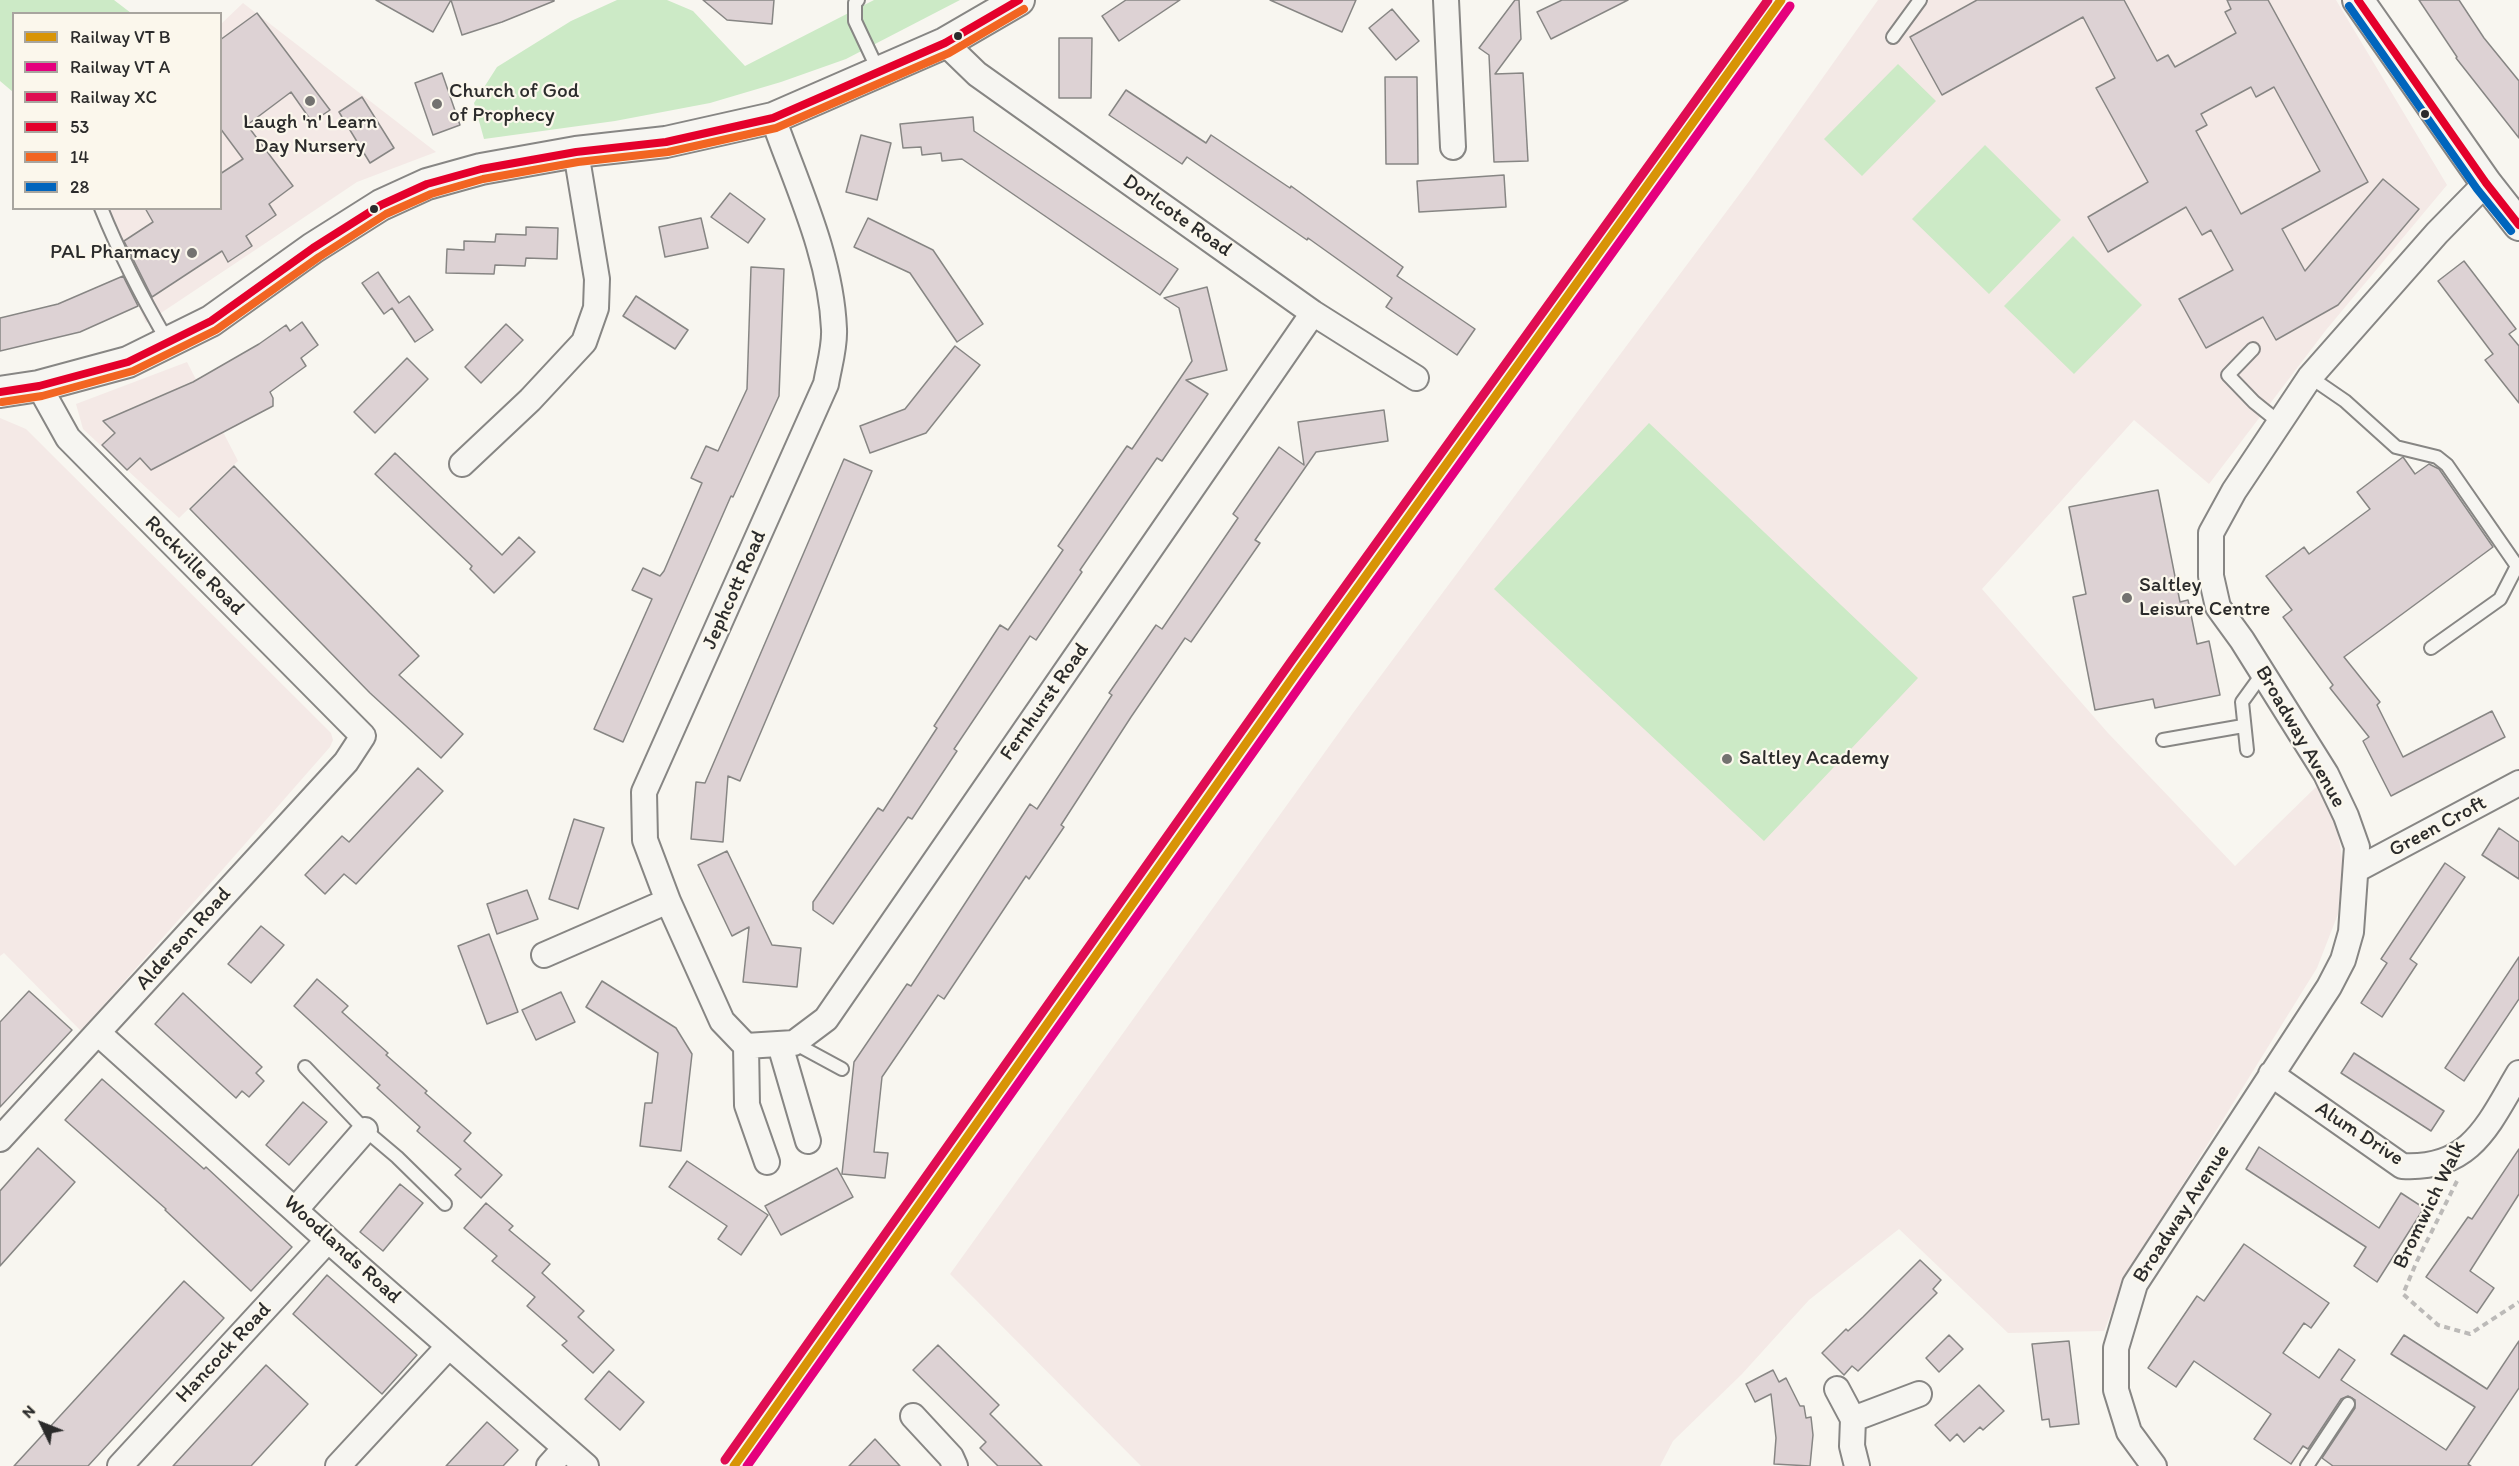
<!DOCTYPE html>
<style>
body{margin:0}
#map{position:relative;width:2519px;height:1466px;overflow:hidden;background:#f8f6f0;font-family:Itim,sans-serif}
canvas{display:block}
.legend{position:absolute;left:12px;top:12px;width:210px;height:198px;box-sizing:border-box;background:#fbf7ec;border:2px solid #a8a59f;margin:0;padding:8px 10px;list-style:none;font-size:18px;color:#2b2b2b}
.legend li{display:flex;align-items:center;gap:12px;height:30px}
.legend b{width:30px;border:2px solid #a8a59f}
.north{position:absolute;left:12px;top:1394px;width:60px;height:60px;-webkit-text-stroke:4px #fbf7ec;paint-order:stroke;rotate:313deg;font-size:16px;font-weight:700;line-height:24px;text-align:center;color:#2b2b2b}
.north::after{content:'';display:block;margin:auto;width:21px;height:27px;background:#2b2b2b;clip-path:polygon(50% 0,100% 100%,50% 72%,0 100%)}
</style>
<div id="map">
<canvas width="2519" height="1466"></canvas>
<ul class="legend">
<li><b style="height:8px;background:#d89406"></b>Railway VT B</li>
<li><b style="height:8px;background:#e5007d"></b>Railway VT A</li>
<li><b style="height:8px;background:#df0d52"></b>Railway XC</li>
<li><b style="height:8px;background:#e4002b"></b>53</li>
<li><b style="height:8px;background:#f26522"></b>14</li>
<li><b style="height:8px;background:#0065bd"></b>28</li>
</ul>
<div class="north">N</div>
</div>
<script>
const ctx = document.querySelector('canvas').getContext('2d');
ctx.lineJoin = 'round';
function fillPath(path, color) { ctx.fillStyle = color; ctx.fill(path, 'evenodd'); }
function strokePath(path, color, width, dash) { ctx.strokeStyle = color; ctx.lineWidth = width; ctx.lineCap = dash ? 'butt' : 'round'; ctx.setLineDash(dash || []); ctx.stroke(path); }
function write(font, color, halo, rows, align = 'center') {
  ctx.font = font + ' Itim,sans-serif'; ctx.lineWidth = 4.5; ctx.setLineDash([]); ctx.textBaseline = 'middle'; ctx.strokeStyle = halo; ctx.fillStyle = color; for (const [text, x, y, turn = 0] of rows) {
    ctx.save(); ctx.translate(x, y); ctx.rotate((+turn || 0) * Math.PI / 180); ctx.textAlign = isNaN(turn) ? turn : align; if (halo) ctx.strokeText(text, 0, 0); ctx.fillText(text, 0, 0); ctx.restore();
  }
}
fillPath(new Path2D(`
 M 1878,0 L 2336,0 L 2447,185 L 2326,330 L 2209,484 L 2134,420 L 1982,589 L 2108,733 L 2235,866 L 2318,785 L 2336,822 L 2343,863 L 2338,914 L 2317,968 L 2168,1208 L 2130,1266 L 2104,1331 L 2008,1333 L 1899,1229 L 1809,1300 L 1742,1374 L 1673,1441 L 1660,1466 L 1141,1466 L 950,1274 L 1353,713 L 1750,180 Z
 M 243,3 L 436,152 L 357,182 L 146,323 L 95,209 L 220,208 L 221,24 Z
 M 187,362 L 238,461 L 179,518 L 83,429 L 76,404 Z
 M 0,418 L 26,429 L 331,733 L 333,740 L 330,747 L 81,1031 L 4,953 L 0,956 Z`), '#f4e9e6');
fillPath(new Path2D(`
 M 0,0 L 114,0 L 131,13 L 14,14 L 13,92 L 0,81 Z
 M 617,0 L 667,0 L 693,11 L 745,66 L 874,0 L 960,0 L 846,59 L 781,82 L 710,103 L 615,121 L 484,139 L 474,103 L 497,67 L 571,21 Z
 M 1898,64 L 1936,101 L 1862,176 L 1824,139 Z
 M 1985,145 L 2061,220 L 1989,294 L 1912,219 Z
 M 2073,236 L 2142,305 L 2074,374 L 2004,306 Z
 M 1649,423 L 1918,678 L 1764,841 L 1494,589 Z`), '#cceac6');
const building = new Path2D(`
 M 376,0 L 451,0 L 433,32 Z
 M 451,0 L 554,0 L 554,1 L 502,22 L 462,35 Z
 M 703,0 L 774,0 L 772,24 L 727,20 Z
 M 1126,0 L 1180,0 L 1119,41 L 1102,16 Z
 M 1270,0 L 1356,0 L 1342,32 Z
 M 1515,0 L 1519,0 L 1521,39 L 1495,74 L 1523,73 L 1528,161 L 1494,162 L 1489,55 L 1479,48 Z
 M 1562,0 L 1628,0 L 1551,39 L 1537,12 Z
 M 1977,0 L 2124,0 L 2157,61 L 2168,55 L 2175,67 L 2236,33 L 2225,12 L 2231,9 L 2227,0 L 2268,0 L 2368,182 L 2282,229 L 2305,271 L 2383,179 L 2419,209 L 2338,305 L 2276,340 L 2263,317 L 2206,348 L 2179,299 L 2233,270 L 2211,230 L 2202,235 L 2186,207 L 2108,252 L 2088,217 L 2148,182 L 2096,88 L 2115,78 L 2083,17 L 1942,95 L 1910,37 ZM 2251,87 L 2256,97 L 2274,87 L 2320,171 L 2241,214 L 2196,131 L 2207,125 L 2201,114 Z
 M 2419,0 L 2459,0 L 2484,38 L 2519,81 L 2519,138 L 2456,58 L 2457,57 Z
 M 1392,9 L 1419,41 L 1396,60 L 1369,28 Z
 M 257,13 L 330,110 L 312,122 L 291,92 L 247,125 L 293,186 L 269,204 L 276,215 L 246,236 L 252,246 L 228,262 L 222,251 L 152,297 L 124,241 L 153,222 L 145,208 L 220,208 L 220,174 L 243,159 L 220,128 L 220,40 Z
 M 1059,38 L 1092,38 L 1091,98 L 1059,98 Z
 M 442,73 L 460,125 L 433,135 L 415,83 Z
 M 1385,77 L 1417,77 L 1418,164 L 1386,164 Z
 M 1126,90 L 1206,143 L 1211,135 L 1290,188 L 1291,186 L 1403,267 L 1397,276 L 1475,329 L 1457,355 L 1386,307 L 1392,298 L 1308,238 L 1307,240 L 1187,157 L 1182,164 L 1109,115 Z
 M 362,97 L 394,148 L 370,163 L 339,112 Z
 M 973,117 L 974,131 L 1178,269 L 1160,295 L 962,159 L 942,161 L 941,153 L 922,155 L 921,147 L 903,148 L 900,124 Z
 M 861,135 L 891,143 L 877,200 L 846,192 Z
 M 1504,175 L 1506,207 L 1419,212 L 1417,181 Z
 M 730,193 L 765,219 L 748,243 L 711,217 Z
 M 701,218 L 708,248 L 665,257 L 659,227 Z
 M 868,218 L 933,250 L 983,324 L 957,342 L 910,273 L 854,247 Z
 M 526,227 L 558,228 L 557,259 L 526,258 L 525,266 L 495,265 L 494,274 L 446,273 L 447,249 L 464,250 L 464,241 L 495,242 L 496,234 L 526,235 Z
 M 2464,261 L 2516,329 L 2509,334 L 2519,346 L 2519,403 L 2485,360 L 2493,354 L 2438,281 Z
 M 751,267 L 784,269 L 779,396 L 733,497 L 731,496 L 623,742 L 594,729 L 652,599 L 632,590 L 643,568 L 660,576 L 664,571 L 702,483 L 691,478 L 706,446 L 718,451 L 747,389 Z
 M 378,272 L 399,303 L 409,296 L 433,330 L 415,342 L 392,308 L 384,314 L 362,283 Z
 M 123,276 L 138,306 L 80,332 L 0,351 L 0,318 L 58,304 Z
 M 1207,287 L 1227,370 L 1186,380 L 1208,394 L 1162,461 L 1157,458 L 1080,570 L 1082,572 L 1036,640 L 1030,636 L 954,749 L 957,751 L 912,819 L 908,817 L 833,924 L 813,910 L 813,902 L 878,808 L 883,811 L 937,728 L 934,726 L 1000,625 L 1008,630 L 1063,550 L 1058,546 L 1127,446 L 1132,449 L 1192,361 L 1179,308 L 1164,298 Z
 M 636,296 L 688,330 L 675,349 L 623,316 Z
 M 302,322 L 318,345 L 301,358 L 306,366 L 270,392 L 273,398 L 273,406 L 151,470 L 140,458 L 127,470 L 102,445 L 115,433 L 103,421 L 193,382 L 259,344 L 286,325 L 290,331 Z
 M 506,324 L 523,340 L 481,383 L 465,367 Z
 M 955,346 L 980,365 L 926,433 L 870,453 L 860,426 L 905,409 Z
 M 407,358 L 428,379 L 375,433 L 354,412 Z
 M 1384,410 L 1388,441 L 1316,452 L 1255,540 L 1260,543 L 1191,642 L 1185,638 L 1131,717 L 1061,825 L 1064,827 L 1029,879 L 1026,876 L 944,999 L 938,995 L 882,1077 L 874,1152 L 888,1153 L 885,1178 L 842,1174 L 854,1062 L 907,984 L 911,986 L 1030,804 L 1037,809 L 1112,695 L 1109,693 L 1156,625 L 1162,629 L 1238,518 L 1233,514 L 1279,447 L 1304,465 L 1298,422 Z
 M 395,453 L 502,555 L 519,537 L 535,552 L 494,593 L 470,569 L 472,566 L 375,474 Z
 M 2403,457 L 2415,474 L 2429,464 L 2439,469 L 2493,547 L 2344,657 L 2380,702 L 2377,705 L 2403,757 L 2492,711 L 2505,737 L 2391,796 L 2363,741 L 2369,737 L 2330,688 L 2333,685 L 2283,617 L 2292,610 L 2266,576 L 2304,547 L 2309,554 L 2370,509 L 2357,492 Z
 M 844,459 L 872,471 L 740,781 L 728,776 L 723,842 L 691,839 L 696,782 L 705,783 Z
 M 234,466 L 419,656 L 399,675 L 463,734 L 441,758 L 370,693 L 190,509 Z
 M 2158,490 L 2180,602 L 2188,600 L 2197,644 L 2209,641 L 2220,695 L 2155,708 L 2153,699 L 2095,710 L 2073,597 L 2086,594 L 2069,507 Z
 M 418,768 L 443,791 L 356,884 L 344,874 L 325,894 L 305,875 L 342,836 L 349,842 Z
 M 574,819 L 604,828 L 578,909 L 549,899 Z
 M 2499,828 L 2519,842 L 2519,879 L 2482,855 Z
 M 727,851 L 772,945 L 801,948 L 797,987 L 743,982 L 749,927 L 732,936 L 698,865 Z
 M 2445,863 L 2465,877 L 2410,959 L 2417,964 L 2382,1017 L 2361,1003 L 2387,963 L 2381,959 Z
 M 527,890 L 538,919 L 497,934 L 487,904 Z
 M 261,926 L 284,945 L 251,983 L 228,964 Z
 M 489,934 L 518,1012 L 487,1024 L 458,946 Z
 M 2519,957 L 2519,999 L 2464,1081 L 2445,1068 Z
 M 317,979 L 348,1006 L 342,1012 L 388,1053 L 386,1055 L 427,1091 L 425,1093 L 471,1133 L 464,1141 L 502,1175 L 481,1198 L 455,1175 L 461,1169 L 417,1131 L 420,1127 L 377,1088 L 380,1085 L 294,1006 Z
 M 602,981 L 676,1028 L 692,1054 L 681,1151 L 640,1146 L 645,1103 L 652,1103 L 658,1053 L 586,1007 Z
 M 29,991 L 72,1030 L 0,1107 L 0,1022 Z
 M 561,992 L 575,1022 L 536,1040 L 522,1010 Z
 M 183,993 L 262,1067 L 256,1073 L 264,1081 L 249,1097 L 242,1091 L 236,1098 L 155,1024 Z
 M 2354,1053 L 2444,1111 L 2431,1131 L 2341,1073 Z
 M 102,1079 L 204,1169 L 206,1167 L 292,1247 L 251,1291 L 165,1210 L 166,1209 L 65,1120 Z
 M 303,1102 L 327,1122 L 289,1165 L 266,1145 Z
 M 2259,1147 L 2379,1228 L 2401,1193 L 2424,1208 L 2377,1282 L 2354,1266 L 2366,1247 L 2246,1169 Z
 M 38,1148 L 75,1182 L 0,1266 L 0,1191 Z
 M 2519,1149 L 2519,1194 L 2470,1271 L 2494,1288 L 2477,1313 L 2426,1277 L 2468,1217 L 2472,1219 Z
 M 687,1161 L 768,1215 L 741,1255 L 718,1239 L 727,1226 L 669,1187 Z
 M 837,1168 L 853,1197 L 781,1235 L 765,1206 Z
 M 400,1184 L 423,1203 L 383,1251 L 360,1232 Z
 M 486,1203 L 513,1226 L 509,1230 L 550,1264 L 542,1273 L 584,1311 L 578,1317 L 614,1350 L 593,1373 L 562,1345 L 567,1341 L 527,1306 L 535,1297 L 492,1261 L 497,1256 L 464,1228 Z
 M 2244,1244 L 2329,1303 L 2311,1328 L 2304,1323 L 2283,1353 L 2319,1378 L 2339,1349 L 2355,1360 L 2341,1380 L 2446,1450 L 2475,1407 L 2391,1354 L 2404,1335 L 2487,1389 L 2519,1341 L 2519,1388 L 2468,1464 L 2471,1466 L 2333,1466 L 2322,1458 L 2355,1408 L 2355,1400 L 2348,1396 L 2341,1399 L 2308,1449 L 2303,1446 L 2291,1464 L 2254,1439 L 2271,1414 L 2194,1361 L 2176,1387 L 2148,1368 L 2197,1296 L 2204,1301 Z
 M 1920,1260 L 1941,1280 L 1933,1289 L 1937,1293 L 1858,1371 L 1852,1366 L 1844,1375 L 1822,1353 L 1846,1329 L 1848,1331 L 1863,1317 Z
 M 327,1275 L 417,1355 L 382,1394 L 293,1314 Z
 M 184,1281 L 224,1318 L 88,1466 L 14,1466 Z
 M 1949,1335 L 1963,1349 L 1939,1372 L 1926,1358 Z
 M 2069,1341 L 2079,1424 L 2050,1427 L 2049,1419 L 2042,1420 L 2032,1344 Z
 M 938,1345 L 999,1405 L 990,1414 L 1042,1466 L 998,1466 L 980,1448 L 986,1442 L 913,1370 Z
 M 266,1365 L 308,1404 L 251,1466 L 173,1466 Z
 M 1773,1370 L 1779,1382 L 1786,1378 L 1800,1406 L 1804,1406 L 1806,1418 L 1811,1417 L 1813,1435 L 1810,1466 L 1774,1464 L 1776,1438 L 1771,1394 L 1755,1402 L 1746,1384 Z
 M 609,1371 L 644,1402 L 620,1430 L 585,1399 Z
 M 1979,1385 L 2004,1411 L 1983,1430 L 1980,1427 L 1964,1442 L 1957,1434 L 1950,1441 L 1935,1425 Z
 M 487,1422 L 518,1450 L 503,1466 L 446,1466 Z
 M 875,1439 L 900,1466 L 849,1466 Z`);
fillPath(building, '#ddd2d4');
strokePath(building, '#878684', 1.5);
const service = new Path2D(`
 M 858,0 L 855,3 L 855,21 L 879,72
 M 1893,37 L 1920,0
 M 101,208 C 120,255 143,299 168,342
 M 2253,349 L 2228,375 L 2254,402 L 2280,423
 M 2310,377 L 2345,401 L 2396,447 L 2437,457 L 2447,465 L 2517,566 L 2500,599 L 2431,648
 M 2163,740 L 2243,726
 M 2247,750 L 2242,702 L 2263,673
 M 794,1043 L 842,1069
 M 305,1067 L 365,1130 L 397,1157 L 445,1204
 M 2307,1466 L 2348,1404`);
const minor = new Path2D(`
 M 1446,0 L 1453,147
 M 945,43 L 977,74 L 1313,313 L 1416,378
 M 462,464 L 530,400 L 584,342 L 596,308 L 597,279 L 576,152
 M 2356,870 L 2519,783
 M 544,955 L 668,901
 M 98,1033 L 328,1240 L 586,1466
 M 780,1045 L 808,1141
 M 746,1046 L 722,1021 L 668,901 L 645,840 L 644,792 L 826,384 C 829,366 835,347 834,329 C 831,256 797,186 773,118
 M 746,1046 L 794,1043 L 826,1019 L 1313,313
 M 746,1046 L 747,1105 L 767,1162
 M 2271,1074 L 2402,1166 C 2471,1170 2488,1125 2519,1073
 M 0,1139 L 346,762 L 363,736 L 68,438 L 39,386
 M 296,1209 L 365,1130
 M 1837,1389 L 1853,1419 L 1852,1446 L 1857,1466
 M 913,1416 L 951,1457 L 955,1466
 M 1853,1419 L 1919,1394
 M 120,1466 L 328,1240
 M 338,1466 L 449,1346
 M 549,1466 L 565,1448
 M 2154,1466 L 2129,1432 L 2116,1390 L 2116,1348 L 2135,1284 L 2329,987 L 2343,960 L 2351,932 L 2357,847 L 2346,816 L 2326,774 L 2242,640 L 2218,607 L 2211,576 L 2211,533 L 2234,491 L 2310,377 L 2437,233 L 2486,183`);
const tertiary = new Path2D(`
 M 2358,0 L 2486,183 L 2519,225
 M 0,392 L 39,386 L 128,362 L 211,321 L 313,248 L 381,205 L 427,184 L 481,169 L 576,152 L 666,142 L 773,118 L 945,43 L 1019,0`);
strokePath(service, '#878684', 16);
strokePath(minor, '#878684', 28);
strokePath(tertiary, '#878684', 34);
strokePath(new Path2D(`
 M 2457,1181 L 2417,1261 L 2403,1294 L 2438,1325 L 2470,1334 L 2519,1302`), '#bcbab8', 4, [6, 4.5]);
strokePath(service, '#f6f5f1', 12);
strokePath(minor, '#f6f5f1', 24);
strokePath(tertiary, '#f6f5f1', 30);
strokePath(new Path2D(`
 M 2358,0 L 2486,183 L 2519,225
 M 0,392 L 39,386 L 128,362 L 211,321 L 313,248 L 381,205 L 427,184 L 481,169 L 576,152 L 666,142 L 773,118 L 945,43 L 1019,0`), '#e4002b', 8);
strokePath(new Path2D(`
 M 2,402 L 42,396 L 133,371 L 216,330 L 319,257 L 386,214 L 431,194 L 483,179 L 578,162 L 668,152 L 776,128 L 949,53 L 1024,9`), '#f26522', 8);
strokePath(new Path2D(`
 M 2349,6 L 2477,189 L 2511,231`), '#0065bd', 8);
strokePath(new Path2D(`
 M 734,1466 L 1301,666 L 1781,0`), '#d89406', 9);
strokePath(new Path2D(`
 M 747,1466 L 1310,672 L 1790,6`), '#e5007d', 9);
strokePath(new Path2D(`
 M 725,1460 L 1292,660 L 1768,0`), '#df0d52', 9);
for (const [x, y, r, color] of [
 [958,36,5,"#2b2b2b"],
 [310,101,6,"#737270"],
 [437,104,6,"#737270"],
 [2425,114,5,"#2b2b2b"],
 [374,209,5,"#2b2b2b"],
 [192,253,6,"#737270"],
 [2127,598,6,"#737270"],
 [1727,759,6,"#737270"]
]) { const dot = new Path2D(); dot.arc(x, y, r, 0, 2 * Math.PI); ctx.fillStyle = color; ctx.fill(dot); strokePath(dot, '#fbf7ec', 2); }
write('21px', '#2b2b2b', '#fbf7ec', [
 ["Church of God",449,92],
 ["of Prophecy",449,116],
 ["Laugh 'n' Learn",310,123,"center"],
 ["Day Nursery",310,147,"center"],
 ["PAL Pharmacy",180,253,"right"],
 ["Saltley",2139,586],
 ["Leisure Centre",2139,610],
 ["Saltley Academy",1739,759]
], 'left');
write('21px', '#2b2b2b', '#fbf7ec', [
 ["Dorlcote Road",1177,216,35],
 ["Rockville Road",194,566,45],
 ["Jephcott Road",735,590,-66],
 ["Fernhurst Road",1045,702,-55],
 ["Broadway Avenue",2300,737,60],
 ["Green Croft",2438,827,-28],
 ["Alderson Road",184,939,-48],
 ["Alum Drive",2359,1134,33],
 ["Bromwich Walk",2430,1205,-64],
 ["Broadway Avenue",2182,1214,-57],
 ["Woodlands Road",342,1250,42],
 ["Hancock Road",224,1353,-47]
]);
</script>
